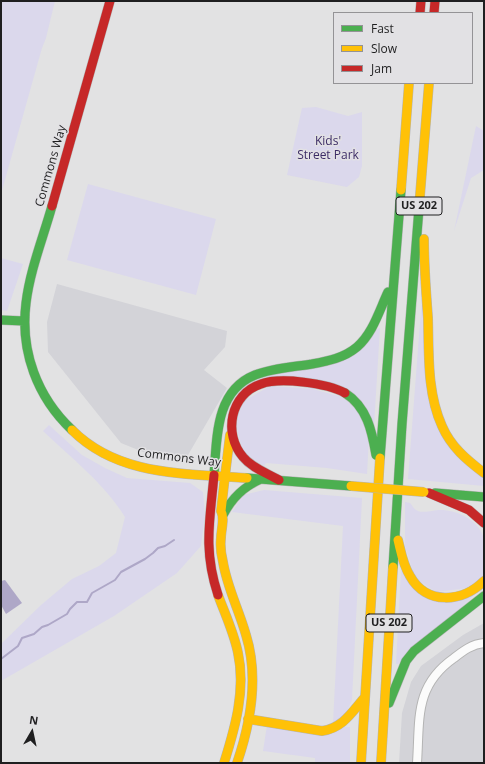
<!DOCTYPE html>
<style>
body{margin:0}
#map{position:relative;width:485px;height:764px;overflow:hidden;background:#e2e2e3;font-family:"Open Sans",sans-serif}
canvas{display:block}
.frame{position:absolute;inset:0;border:2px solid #1f1f20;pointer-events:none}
.legend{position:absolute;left:333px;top:12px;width:140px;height:72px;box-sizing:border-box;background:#e2e1e4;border:1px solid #949396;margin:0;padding:5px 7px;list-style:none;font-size:12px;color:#1f1f20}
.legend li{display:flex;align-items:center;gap:8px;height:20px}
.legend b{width:20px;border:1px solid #949396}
.north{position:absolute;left:12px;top:712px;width:40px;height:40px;-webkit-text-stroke:3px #e2e1e4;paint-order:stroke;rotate:9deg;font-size:11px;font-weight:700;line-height:16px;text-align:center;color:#1f1f20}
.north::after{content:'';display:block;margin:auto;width:14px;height:18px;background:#1f1f20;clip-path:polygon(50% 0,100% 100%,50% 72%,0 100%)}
</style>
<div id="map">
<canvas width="485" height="764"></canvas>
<div class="frame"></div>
<ul class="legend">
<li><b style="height:5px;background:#4caf50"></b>Fast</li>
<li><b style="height:5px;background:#ffc107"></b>Slow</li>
<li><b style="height:5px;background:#c62828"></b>Jam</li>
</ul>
<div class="north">N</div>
</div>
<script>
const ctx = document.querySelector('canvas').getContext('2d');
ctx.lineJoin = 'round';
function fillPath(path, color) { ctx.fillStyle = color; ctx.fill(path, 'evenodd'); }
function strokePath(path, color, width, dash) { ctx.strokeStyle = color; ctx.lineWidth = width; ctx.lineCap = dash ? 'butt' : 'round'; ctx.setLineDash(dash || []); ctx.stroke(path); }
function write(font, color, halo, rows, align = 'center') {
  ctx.font = font + ' "Open Sans",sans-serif'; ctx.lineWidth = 3; ctx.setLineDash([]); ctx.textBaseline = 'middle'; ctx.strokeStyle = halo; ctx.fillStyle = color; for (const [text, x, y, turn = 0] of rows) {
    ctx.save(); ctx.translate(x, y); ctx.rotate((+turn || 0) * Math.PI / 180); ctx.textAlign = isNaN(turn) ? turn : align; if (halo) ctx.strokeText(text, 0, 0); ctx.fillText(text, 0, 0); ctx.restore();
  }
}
fillPath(new Path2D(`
 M 57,284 L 227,331 L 225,347 L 204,370 L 227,388 L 188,455 L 153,456 L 121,443 L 48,352 L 47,322 Z
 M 484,623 L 484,763 L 399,763 L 402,713 L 411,682 L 421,666 L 463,635 Z`), '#d3d3d8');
fillPath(new Path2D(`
 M 1,1 L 55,1 L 46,38 L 42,48 L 1,194 Z
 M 316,107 L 348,116 L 362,112 L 362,166 L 359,177 L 347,187 L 287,175 L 302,108 Z
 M 476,126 L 484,131 L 484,170 L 471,178 L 454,231 Z
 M 88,184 L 216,219 L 196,295 L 67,260 Z
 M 1,258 L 23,264 L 7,311 L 1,310 Z
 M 422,297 L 432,412 L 484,477 L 484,486 L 408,479 Z
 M 379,328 L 380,328 L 374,426 L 361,402 L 264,376 L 331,365 Z
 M 270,386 L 330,390 L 346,400 L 361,414 L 369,437 L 367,474 L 327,468 L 266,463 L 264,466 L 243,453 L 235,422 L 244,401 Z
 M 49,425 L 82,455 L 105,468 L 127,478 L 190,483 L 203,492 L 205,515 L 201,546 L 177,573 L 114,616 L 1,681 L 1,644 L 41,605 L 72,579 L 99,566 L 116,553 L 125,517 C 104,483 71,458 43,431 Z
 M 264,490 L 362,498 L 352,700 L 345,715 L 333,723 L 343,526 L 232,512 L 243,495 Z
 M 405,502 L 410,503 C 412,505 414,509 416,510 C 422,514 434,510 440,510 C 457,510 478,520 483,536 C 485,543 484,565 484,574 L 482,577 L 468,588 L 436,592 L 415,578 L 405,546 Z
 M 401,570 L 417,591 L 476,594 L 398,664 L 396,664 Z
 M 267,725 L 350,727 L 350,763 L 315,763 L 315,758 L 263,751 Z`), '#dbd8ec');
fillPath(new Path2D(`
 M 5,580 L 22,603 L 6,614 L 1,605 L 1,581 Z`), '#aea7c7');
strokePath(new Path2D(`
 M 1,659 L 18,646 L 22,638 L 34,634 L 42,627 L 48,625 L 67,614 L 70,609 L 77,602 L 87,602 L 92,593 L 115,580 L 121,572 L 145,559 L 153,553 L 158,548 L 165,546 L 174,540`), '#aea7c7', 2);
const street = new Path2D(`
 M 417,763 C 420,719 414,686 454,658 C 463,651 472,644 484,643`);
const fast = new Path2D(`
 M 52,206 C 43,238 30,270 26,303 C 20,351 37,397 72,430
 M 1,320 L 24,321
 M 345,393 C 367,407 372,431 376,455
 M 380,458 L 401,190
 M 214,475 C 217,438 215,391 255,375 C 273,368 293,367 312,364 C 328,361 344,358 357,347 C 373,333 379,311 388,292
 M 247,478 L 351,486
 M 435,493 L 484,497
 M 223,515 C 232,498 243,487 261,479
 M 393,567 L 402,424 L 419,208
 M 389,703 L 406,661 L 414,651 L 484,596`);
const slow = new Path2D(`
 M 401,190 L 409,83
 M 419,208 L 429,83
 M 424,239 C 424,265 426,292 428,318 C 429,354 427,393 442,426 C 451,447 467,460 484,473
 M 72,430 C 119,477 185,473 247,478
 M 225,476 L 221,511 C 225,518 221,530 221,538 C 220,546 221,554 223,562 C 227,587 239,610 246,635 C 259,677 251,722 237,763
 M 225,476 L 230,435
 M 398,540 C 401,552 403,565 410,576 C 426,605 462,603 484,581
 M 218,595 C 225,614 234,633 238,653 C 246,690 235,728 224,763
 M 248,719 L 322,731 C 343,728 352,712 365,697
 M 361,763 L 380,458
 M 381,763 L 393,567`);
const jam = new Path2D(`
 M 420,13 L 421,1
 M 434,13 L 435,1
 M 52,206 L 110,1
 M 214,475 C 210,520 203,550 218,595
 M 279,480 C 267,473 252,468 243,457 C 223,434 230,394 261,384 C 280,377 327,383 345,393
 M 429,493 L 469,510 L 484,523`);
strokePath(street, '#b4b4b4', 10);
strokePath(fast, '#b4b4b4', 10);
strokePath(slow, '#b4b4b4', 10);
strokePath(jam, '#b4b4b4', 10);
strokePath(street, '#fbfbfb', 8);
strokePath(fast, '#4caf50', 9);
strokePath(slow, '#ffc107', 9);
strokePath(jam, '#c62828', 9);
const slowBridge = new Path2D(`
 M 351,486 L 424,492`);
strokePath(slowBridge, '#b4b4b4', 10, []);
strokePath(slowBridge, '#ffc107', 9);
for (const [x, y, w] of [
 [419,206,46],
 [389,623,46]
]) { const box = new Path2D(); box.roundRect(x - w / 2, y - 9, w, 18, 3); ctx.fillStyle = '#e2e1e4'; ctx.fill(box); strokePath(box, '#1f1f20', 1); }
write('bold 11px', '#1f1f20', null, [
 ["US 202",419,206],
 ["US 202",389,623]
]);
write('12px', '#3d2d66', '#e2e1e4', [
 ["Kids'",328,142],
 ["Street Park",328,156]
]);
write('12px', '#1f1f20', '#e2e1e4', [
 ["Commons Way",51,166,-74],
 ["Commons Way",179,458,7]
]);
</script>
